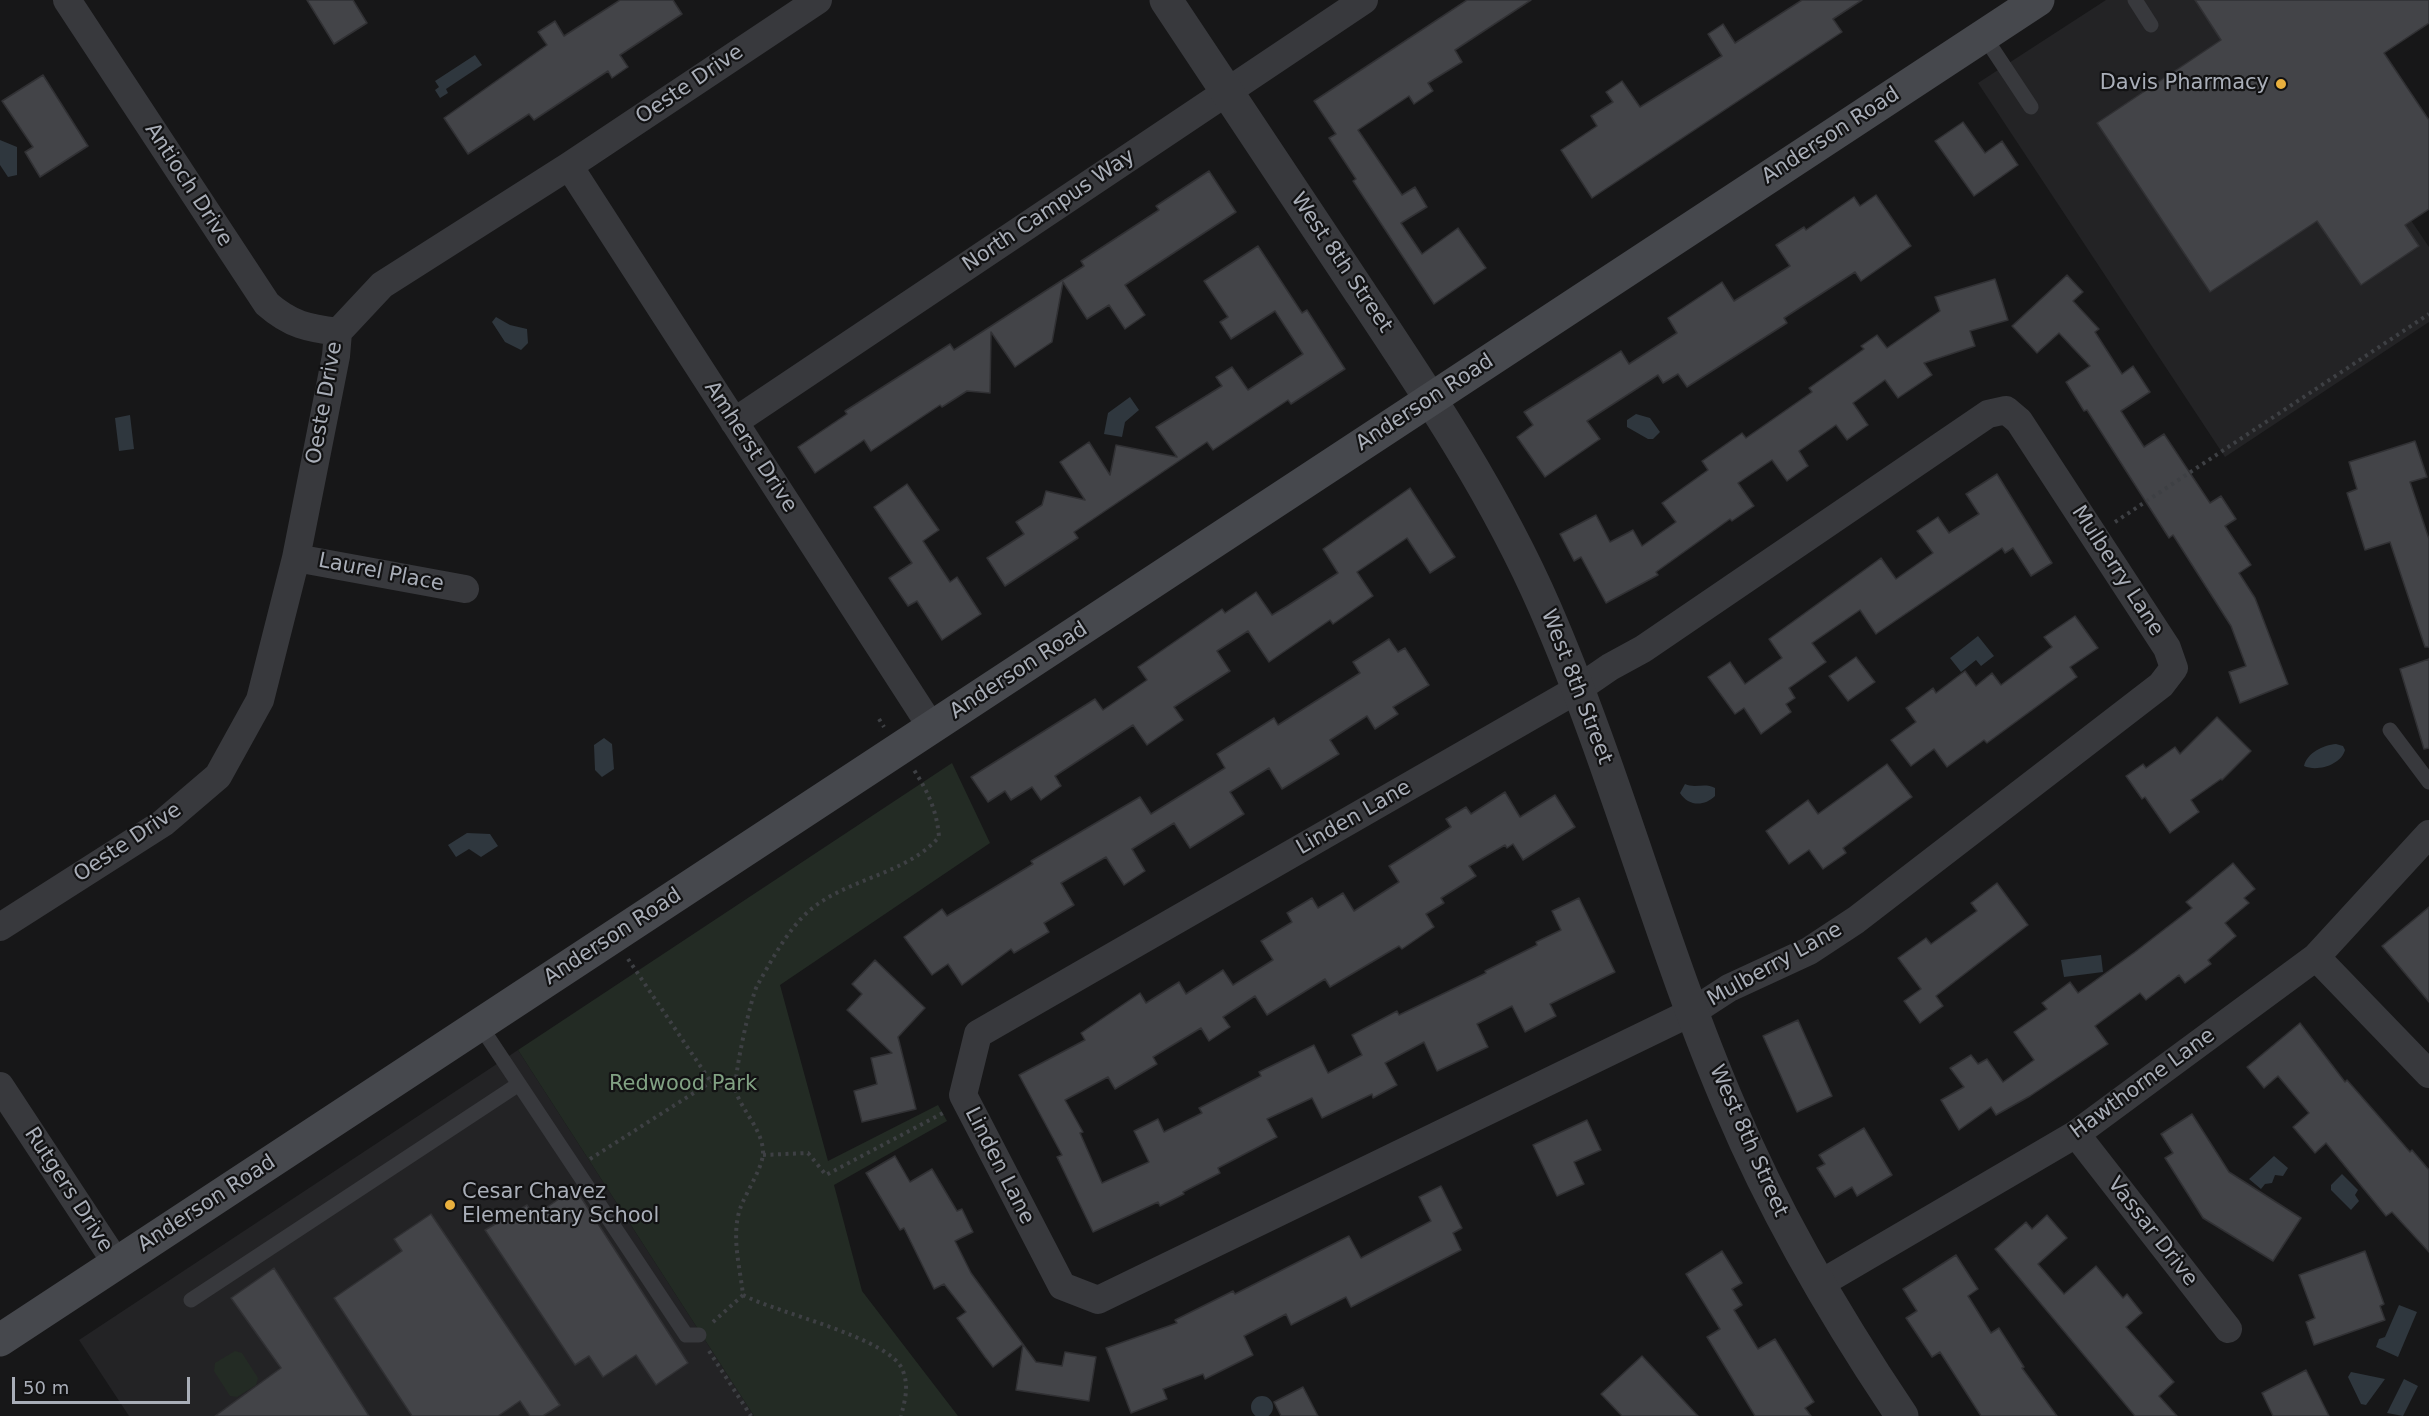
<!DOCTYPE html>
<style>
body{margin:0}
#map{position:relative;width:2429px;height:1416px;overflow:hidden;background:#171718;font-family:"DejaVu Sans",sans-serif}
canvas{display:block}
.scale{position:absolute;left:12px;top:1377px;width:178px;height:27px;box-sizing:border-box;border:3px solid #a9aeb8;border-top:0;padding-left:8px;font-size:18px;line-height:21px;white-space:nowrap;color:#a9aeb8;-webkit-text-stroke:4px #121213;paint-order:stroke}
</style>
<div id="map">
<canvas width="2429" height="1416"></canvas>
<div class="scale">50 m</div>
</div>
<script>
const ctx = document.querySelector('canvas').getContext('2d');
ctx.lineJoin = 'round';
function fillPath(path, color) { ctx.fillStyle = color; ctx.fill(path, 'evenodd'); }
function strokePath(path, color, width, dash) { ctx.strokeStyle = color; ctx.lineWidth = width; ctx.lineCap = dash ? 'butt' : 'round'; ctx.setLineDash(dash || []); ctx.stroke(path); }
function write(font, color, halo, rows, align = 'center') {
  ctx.font = font + ' "DejaVu Sans",sans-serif'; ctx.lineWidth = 4.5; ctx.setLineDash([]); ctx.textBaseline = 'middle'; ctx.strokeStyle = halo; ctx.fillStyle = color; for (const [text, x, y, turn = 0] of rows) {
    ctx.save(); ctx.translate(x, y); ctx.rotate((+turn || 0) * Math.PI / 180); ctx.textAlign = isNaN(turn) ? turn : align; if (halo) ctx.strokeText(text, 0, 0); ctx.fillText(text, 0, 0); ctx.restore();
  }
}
fillPath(new Path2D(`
 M 2106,0 L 2262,0 L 2429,247 L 2429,322 L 2225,457 L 1978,83 Z
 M 518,1050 L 754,1416 L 129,1416 L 79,1340 Z`), '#232325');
fillPath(new Path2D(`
 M 952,763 L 990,843 L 780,985 L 828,1161 L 938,1105 L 947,1121 L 834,1185 L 862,1291 L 958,1416 L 754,1416 L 518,1050 Z
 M 235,1351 L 242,1353 L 258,1378 L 256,1385 L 237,1397 L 230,1396 L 214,1371 L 215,1363 Z`), '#232b24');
fillPath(new Path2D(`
 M 475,55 L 482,65 L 446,89 L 448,93 L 440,98 L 435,90 L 439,87 L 435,81 Z
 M 0,140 L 17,147 L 17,175 L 8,177 L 0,165 Z
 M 496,317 L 510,325 L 527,329 L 528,343 L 521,350 L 505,342 L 492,322 Z
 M 1130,397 L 1139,410 L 1125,422 L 1122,437 L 1104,434 L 1108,413 Z
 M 1636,414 L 1650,418 L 1660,432 L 1653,439 L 1648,439 L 1627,427 L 1627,420 Z
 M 130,415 L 134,449 L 119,451 L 115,418 Z
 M 1978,636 L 1994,656 L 1981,666 L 1976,660 L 1961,672 L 1950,658 Z
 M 604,738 L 612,744 L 614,769 L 602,777 L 595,770 L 594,745 Z
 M 2336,744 L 2343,746 L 2345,750 C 2341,765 2317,772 2304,766 C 2307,753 2323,745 2336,744 Z
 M 1685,784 C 1696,789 1704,782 1715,788 L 1715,796 C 1704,807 1688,806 1680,793 Z
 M 467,833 L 490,834 L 498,846 L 481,857 L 469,849 L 456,857 L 448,845 Z
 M 2101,955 L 2103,972 L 2064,977 L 2061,960 Z
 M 2274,1156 L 2288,1168 L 2283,1176 L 2275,1175 L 2272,1183 L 2265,1184 L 2261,1189 L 2249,1179 Z
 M 2342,1174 L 2358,1190 L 2355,1195 L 2359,1201 L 2351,1210 L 2331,1190 L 2331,1185 Z
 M 2399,1305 L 2417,1312 L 2398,1357 L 2376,1347 L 2379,1339 L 2385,1337 Z
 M 2351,1372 L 2385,1379 L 2366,1405 L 2361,1404 L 2348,1377 Z
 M 2404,1379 L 2418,1386 L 2403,1416 L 2387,1413 Z
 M1251 1407a11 11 0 1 1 22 0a11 11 0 1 1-22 0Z`), '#2f373e');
const building = new Path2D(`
 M 307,0 L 353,0 L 367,23 L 334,44 Z
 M 620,0 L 673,0 L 682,14 L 620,55 L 628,67 L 612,78 L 608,71 L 534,120 L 529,114 L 468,154 L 444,118 L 547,45 L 538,32 L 555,21 L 564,36 Z
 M 1467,0 L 1531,0 L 1455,50 L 1462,62 L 1428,83 L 1433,91 L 1414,104 L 1409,96 L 1358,130 L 1402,195 L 1415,187 L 1427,207 L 1401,223 L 1422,254 L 1458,228 L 1486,268 L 1434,304 L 1353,181 L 1356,179 L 1329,138 L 1336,134 L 1314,101 Z
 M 1802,0 L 1862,0 L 1833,19 L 1842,32 L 1592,198 L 1561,150 L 1597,126 L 1591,116 L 1613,102 L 1606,92 L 1622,81 L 1640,107 L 1722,56 L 1708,34 L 1723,24 L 1735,43 Z
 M 2195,0 L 2429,0 L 2429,23 L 2384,53 L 2429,120 L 2429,209 L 2405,225 L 2419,246 L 2361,285 L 2317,221 L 2210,292 L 2097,123 L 2221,40 Z
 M 43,75 L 88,146 L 40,177 L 25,152 L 33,147 L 2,101 Z
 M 1963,122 L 1985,153 L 2002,141 L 2018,165 L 1974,196 L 1935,141 Z
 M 1209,171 L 1236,212 L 1125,285 L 1145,315 L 1125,329 L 1109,305 L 1087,319 L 1063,282 L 1052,342 L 1015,367 L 991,332 L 990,393 L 967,391 L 942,407 L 940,405 L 871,451 L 864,440 L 815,473 L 798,447 L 847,414 L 845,411 L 950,344 L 954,350 L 1084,266 L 1081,261 L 1159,210 L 1156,206 Z
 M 1876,195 L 1911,246 L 1861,281 L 1855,272 L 1784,318 L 1787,323 L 1687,387 L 1678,374 L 1663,383 L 1658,375 L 1587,421 L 1600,439 L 1545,477 L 1517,437 L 1533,425 L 1524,412 L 1621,351 L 1629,364 L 1677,333 L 1668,318 L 1722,282 L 1734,301 L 1790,266 L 1776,245 L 1804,227 L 1806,230 L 1854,197 L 1860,206 Z
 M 1258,246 L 1302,313 L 1307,310 L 1345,369 L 1291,404 L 1288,400 L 1213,450 L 1207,442 L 1074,532 L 1078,538 L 1005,586 L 987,558 L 1024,534 L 1016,522 L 1042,505 L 1046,491 L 1085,500 L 1060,462 L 1089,442 L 1110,475 L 1116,445 L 1177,457 L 1156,427 L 1222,386 L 1216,377 L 1232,367 L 1248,390 L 1303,354 L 1275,311 L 1231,339 L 1220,322 L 1228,317 L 1204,281 Z
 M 2067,275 L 2083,292 L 2073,301 L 2099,329 L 2095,332 L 2122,374 L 2133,366 L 2150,392 L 2121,411 L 2144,447 L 2164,434 L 2210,503 L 2221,496 L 2236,519 L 2225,526 L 2251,565 L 2239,573 L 2255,598 L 2288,684 L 2240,703 L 2229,672 L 2246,666 L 2231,626 L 2173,535 L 2169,538 L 2087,410 L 2084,411 L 2066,382 L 2090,366 L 2059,333 L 2037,353 L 2012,326 Z
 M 1995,279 L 2008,320 L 1970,331 L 1975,346 L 1924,363 L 1932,375 L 1898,398 L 1885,380 L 1853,403 L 1868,425 L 1847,440 L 1836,425 L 1799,451 L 1808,466 L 1787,481 L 1772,460 L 1738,483 L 1754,506 L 1732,521 L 1730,519 L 1656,572 L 1658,575 L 1606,603 L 1581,557 L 1574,561 L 1560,534 L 1596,515 L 1610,542 L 1633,530 L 1642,546 L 1676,522 L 1662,503 L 1708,470 L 1702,461 L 1742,433 L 1746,438 L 1812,392 L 1809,388 L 1864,349 L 1861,346 L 1877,335 L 1887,348 L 1940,311 L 1935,297 Z
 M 2415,441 L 2427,477 L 2410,482 L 2429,539 L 2429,647 L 2425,647 L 2390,542 L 2365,550 L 2347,493 L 2357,489 L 2349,462 Z
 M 1997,474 L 2052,563 L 2031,576 L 2013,548 L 2005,553 L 2002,548 L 1876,634 L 1860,610 L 1812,643 L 1826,662 L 1789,688 L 1795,698 L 1786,704 L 1791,712 L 1761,734 L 1744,708 L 1735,714 L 1708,677 L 1730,662 L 1745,684 L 1782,658 L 1769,639 L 1881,558 L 1896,579 L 1933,553 L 1917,531 L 1938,517 L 1949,533 L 1979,514 L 1966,494 Z
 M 907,484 L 939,530 L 923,541 L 950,582 L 957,577 L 981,614 L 942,640 L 917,601 L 908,606 L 889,578 L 912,563 L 874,507 Z
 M 1410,488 L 1455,557 L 1430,573 L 1407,538 L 1357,572 L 1373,596 L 1333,624 L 1330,620 L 1269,662 L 1248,631 L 1217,651 L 1230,671 L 1174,707 L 1183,720 L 1147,745 L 1133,725 L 1055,776 L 1061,786 L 1041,800 L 1032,787 L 1011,800 L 1005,791 L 988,802 L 971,777 L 1095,699 L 1103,710 L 1147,680 L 1138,667 L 1222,609 L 1225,613 L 1256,592 L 1272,615 L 1287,606 L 1338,573 L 1323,549 Z
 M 2075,616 L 2098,648 L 2070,667 L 2077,677 L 1987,743 L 1984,740 L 1947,767 L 1934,749 L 1911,766 L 1891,740 L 1916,722 L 1906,708 L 1933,688 L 1936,693 L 1965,671 L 1976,686 L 1992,673 L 2001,685 L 2052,647 L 2044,637 Z
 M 1389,639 L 1398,652 L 1405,648 L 1429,685 L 1393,707 L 1398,714 L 1375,729 L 1367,716 L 1330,740 L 1339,754 L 1282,789 L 1269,768 L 1230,792 L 1244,814 L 1190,848 L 1174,823 L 1132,849 L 1145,871 L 1124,885 L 1106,857 L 1061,883 L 1074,905 L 1044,923 L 1049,932 L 1014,953 L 1011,949 L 962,985 L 948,964 L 932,975 L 904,937 L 942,909 L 947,916 L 1033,864 L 1031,861 L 1140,797 L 1151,814 L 1225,768 L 1217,754 L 1274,718 L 1278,725 L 1360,673 L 1353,662 Z
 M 1856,657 L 1875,682 L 1848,701 L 1829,676 Z
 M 2429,659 L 2429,748 L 2424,749 L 2400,669 Z
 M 2217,717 L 2251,751 L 2222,780 L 2221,779 L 2191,800 L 2199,812 L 2170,833 L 2145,797 L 2142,799 L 2126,776 L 2143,764 L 2146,768 L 2175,747 L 2180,754 Z
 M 1887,764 L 1912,797 L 1843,848 L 1846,853 L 1823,869 L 1809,850 L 1789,864 L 1766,831 L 1808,800 L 1818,814 Z
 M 1505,792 L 1520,817 L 1555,795 L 1575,827 L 1523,860 L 1513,844 L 1507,848 L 1505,845 L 1469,866 L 1476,876 L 1441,898 L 1444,903 L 1426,914 L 1434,927 L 1402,949 L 1399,946 L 1330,987 L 1325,979 L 1267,1015 L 1255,996 L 1223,1017 L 1230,1027 L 1209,1041 L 1201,1028 L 1153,1057 L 1157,1064 L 1115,1089 L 1108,1077 L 1065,1100 L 1083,1132 L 1080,1133 L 1102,1183 L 1149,1162 L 1134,1131 L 1158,1119 L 1164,1132 L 1202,1113 L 1199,1108 L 1261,1076 L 1259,1072 L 1314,1045 L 1328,1073 L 1362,1055 L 1352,1035 L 1397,1011 L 1399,1015 L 1486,973 L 1485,971 L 1537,945 L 1536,942 L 1561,930 L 1552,911 L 1579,898 L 1615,972 L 1550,1004 L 1556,1016 L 1525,1032 L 1512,1006 L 1477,1024 L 1488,1047 L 1437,1071 L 1424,1042 L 1385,1063 L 1397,1085 L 1373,1098 L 1372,1094 L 1322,1118 L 1312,1098 L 1267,1119 L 1277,1137 L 1218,1168 L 1220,1173 L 1183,1192 L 1184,1194 L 1160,1206 L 1158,1202 L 1093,1232 L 1057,1157 L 1062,1155 L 1019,1075 L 1085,1040 L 1081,1033 L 1140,993 L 1146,1003 L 1179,982 L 1186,994 L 1223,970 L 1233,985 L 1273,960 L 1261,941 L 1292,922 L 1287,913 L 1312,898 L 1318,908 L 1343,893 L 1354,911 L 1399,882 L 1389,866 L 1451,827 L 1446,819 L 1466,807 L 1471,814 Z
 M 2233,863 L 2255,889 L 2244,898 L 2249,903 L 2225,923 L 2236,936 L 2208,960 L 2211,964 L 2185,983 L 2179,975 L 2146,1000 L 2140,993 L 2095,1026 L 2108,1044 L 2030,1096 L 1996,1115 L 1991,1107 L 1959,1130 L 1941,1100 L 1964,1087 L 1950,1068 L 1971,1055 L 1978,1064 L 1987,1059 L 2003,1082 L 2034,1060 L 2014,1032 L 2047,1009 L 2042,1003 L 2070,982 L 2078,993 L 2135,952 L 2192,908 L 2186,902 Z
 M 1997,883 L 2028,925 L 1936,996 L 1943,1006 L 1920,1023 L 1904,1001 L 1921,989 L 1898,958 L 1926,938 L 1931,944 L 1977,911 L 1971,903 Z
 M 2429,907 L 2429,1002 L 2382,946 Z
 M 875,960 L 925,1008 L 898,1037 L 916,1109 L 862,1122 L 854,1091 L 877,1084 L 871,1058 L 892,1053 L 847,1010 L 862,994 L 852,984 Z
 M 1798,1020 L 1832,1096 L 1797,1112 L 1763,1036 Z
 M 2300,1023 L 2345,1082 L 2347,1080 L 2410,1152 L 2412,1150 L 2429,1170 L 2429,1252 L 2392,1212 L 2386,1216 L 2326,1143 L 2315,1153 L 2293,1127 L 2309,1113 L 2278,1076 L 2264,1088 L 2247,1067 Z
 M 2192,1114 L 2229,1172 L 2301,1218 L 2273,1261 L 2203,1218 L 2165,1158 L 2173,1153 L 2161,1134 Z
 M 1587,1120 L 1601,1150 L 1574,1162 L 1584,1184 L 1557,1196 L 1533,1145 Z
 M 1864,1128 L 1892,1175 L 1857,1196 L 1852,1187 L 1835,1197 L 1817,1168 L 1825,1164 L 1819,1155 Z
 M 895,1156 L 910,1182 L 932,1169 L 957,1211 L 962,1209 L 973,1232 L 955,1241 L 971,1273 L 1036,1362 L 1062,1366 L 1065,1352 L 1096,1357 L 1089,1401 L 1016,1390 L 1023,1344 L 993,1367 L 985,1357 L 957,1318 L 966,1312 L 944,1284 L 934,1289 L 904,1228 L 900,1230 L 866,1173 Z
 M 1441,1186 L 1462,1228 L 1453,1233 L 1461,1250 L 1351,1307 L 1346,1297 L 1291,1325 L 1286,1314 L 1244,1336 L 1253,1355 L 1205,1379 L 1203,1374 L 1163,1389 L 1167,1399 L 1131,1413 L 1106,1348 L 1177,1323 L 1175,1320 L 1233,1291 L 1235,1294 L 1349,1236 L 1361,1258 L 1431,1221 L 1419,1197 Z
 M 575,1188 L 688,1363 L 656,1385 L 636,1355 L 603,1377 L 589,1356 L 575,1365 L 485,1230 L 527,1205 L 534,1216 Z
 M 431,1214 L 560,1405 L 543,1416 L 530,1416 L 520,1401 L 498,1416 L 412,1416 L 334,1298 L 402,1251 L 394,1239 Z
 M 2047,1215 L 2067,1238 L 2038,1264 L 2064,1294 L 2096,1266 L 2123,1298 L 2127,1294 L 2142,1313 L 2126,1327 L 2174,1382 L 2159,1396 L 2177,1416 L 2135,1416 L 1995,1249 L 2026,1222 L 2032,1229 Z
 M 1722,1251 L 1742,1283 L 1732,1289 L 1742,1305 L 1734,1310 L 1758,1349 L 1775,1339 L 1814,1402 L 1805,1408 L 1811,1416 L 1755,1416 L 1707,1337 L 1720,1329 L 1686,1274 Z
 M 2365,1251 L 2384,1304 L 2380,1306 L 2385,1320 L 2314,1345 L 2306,1322 L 2315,1318 L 2299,1275 Z
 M 1956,1255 L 1978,1289 L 1968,1296 L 1991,1333 L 1999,1328 L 2024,1367 L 2022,1368 L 2057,1416 L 1981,1416 L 1940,1352 L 1932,1357 L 1906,1318 L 1917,1311 L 1903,1289 Z
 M 274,1268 L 310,1324 L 369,1416 L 215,1416 L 281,1368 L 231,1298 Z
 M 1642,1356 L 1698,1416 L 1622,1416 L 1601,1394 Z
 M 2306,1370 L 2329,1416 L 2273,1416 L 2262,1393 Z
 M 1303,1387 L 1318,1416 L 1281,1416 L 1274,1402 Z`);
fillPath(building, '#434448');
strokePath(building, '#313134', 1.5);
strokePath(new Path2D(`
 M 2115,522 L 2429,314
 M 879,719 L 884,727
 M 628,959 L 711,1082 L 734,1090
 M 763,1155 L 808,1153 L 826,1175 L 943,1113
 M 590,1159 L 711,1082
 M 743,1295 C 776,1313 892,1338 903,1371 C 909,1387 905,1400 901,1416
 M 713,1322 L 743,1295 C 740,1267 731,1236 740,1209 C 745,1194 762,1169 763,1154 C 764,1132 743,1112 736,1092 C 732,1082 751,997 757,986 C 771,961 788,929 809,911 C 847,878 906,875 939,837 C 937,811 928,792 914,770
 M 709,1351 L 751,1416`), '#3e4044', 4, [3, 4.5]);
strokePath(new Path2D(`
 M 2135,0 L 2151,25
 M 1984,36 L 2031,107
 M 2390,730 L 2429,782
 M 479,1024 L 686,1335 L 699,1335
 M 191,1300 L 519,1084`), '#38393d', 15);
strokePath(new Path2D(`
 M 67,0 L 267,304 C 291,325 308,328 338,332
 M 569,166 L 932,728
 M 2006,410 L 2019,421 L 2167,648 L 2174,668 L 2161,685 L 1856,920 L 1809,951 L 1729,988 L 1692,1012 L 1098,1300 L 1062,1286 L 963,1095 L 978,1034 L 1578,689 L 1610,667 L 1643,649 L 1988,414 Z
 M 734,422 L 1364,0
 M 296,558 L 465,589
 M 0,927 L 163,823 L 218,776 L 260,700 L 296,558 L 336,356 L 338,332 L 382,285 L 569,166 L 818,0
 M 2316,957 L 2429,1074
 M 0,1086 L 117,1264
 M 2076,1134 L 2228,1329
 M 1818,1285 L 2076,1134 L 2316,957 L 2429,834`), '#38393d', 28);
strokePath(new Path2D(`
 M 1166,0 C 1230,97 1294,193 1358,289 C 1426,391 1496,495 1545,608 C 1616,771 1660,944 1730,1107 C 1776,1216 1836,1318 1902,1416`), '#38393d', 33);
strokePath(new Path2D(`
 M 0,1340 L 2038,0`), '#46484d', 33);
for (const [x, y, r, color] of [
 [2281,84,6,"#e9b03e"],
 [450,1205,6,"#e9b03e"]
]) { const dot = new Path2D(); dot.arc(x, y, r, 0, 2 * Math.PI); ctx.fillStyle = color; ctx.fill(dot); strokePath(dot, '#121213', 2); }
write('21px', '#a9aeb8', '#121213', [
 ["Davis Pharmacy",2269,84],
 ["Cesar Chavez",462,1193,"left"],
 ["Elementary School",462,1217,"left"]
], 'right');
write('21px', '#a9aeb8', '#121213', [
 ["Oeste Drive",690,85,-34],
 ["Anderson Road",1831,136,-33],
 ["Antioch Drive",188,185,57],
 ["North Campus Way",1049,211,-34],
 ["West 8th Street",1341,263,56],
 ["Oeste Drive",325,403,-80],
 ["Anderson Road",1425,403,-33],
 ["Amherst Drive",750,447,57],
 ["Mulberry Lane",2117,571,57],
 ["Laurel Place",381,573,11],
 ["Anderson Road",1019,671,-33],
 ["West 8th Street",1576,687,69],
 ["Linden Lane",1354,818,-30],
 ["Oeste Drive",128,843,-34],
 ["Anderson Road",613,937,-33],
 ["Mulberry Lane",1775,965,-29],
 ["Hawthorne Lane",2143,1084,-36],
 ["West 8th Street",1748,1141,66],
 ["Linden Lane",999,1166,63],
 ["Rutgers Drive",68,1190,57],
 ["Anderson Road",207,1204,-33],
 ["Vassar Drive",2152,1232,52]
]);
write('21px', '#81a283', '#121213', [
 ["Redwood Park",683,1085]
]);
</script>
